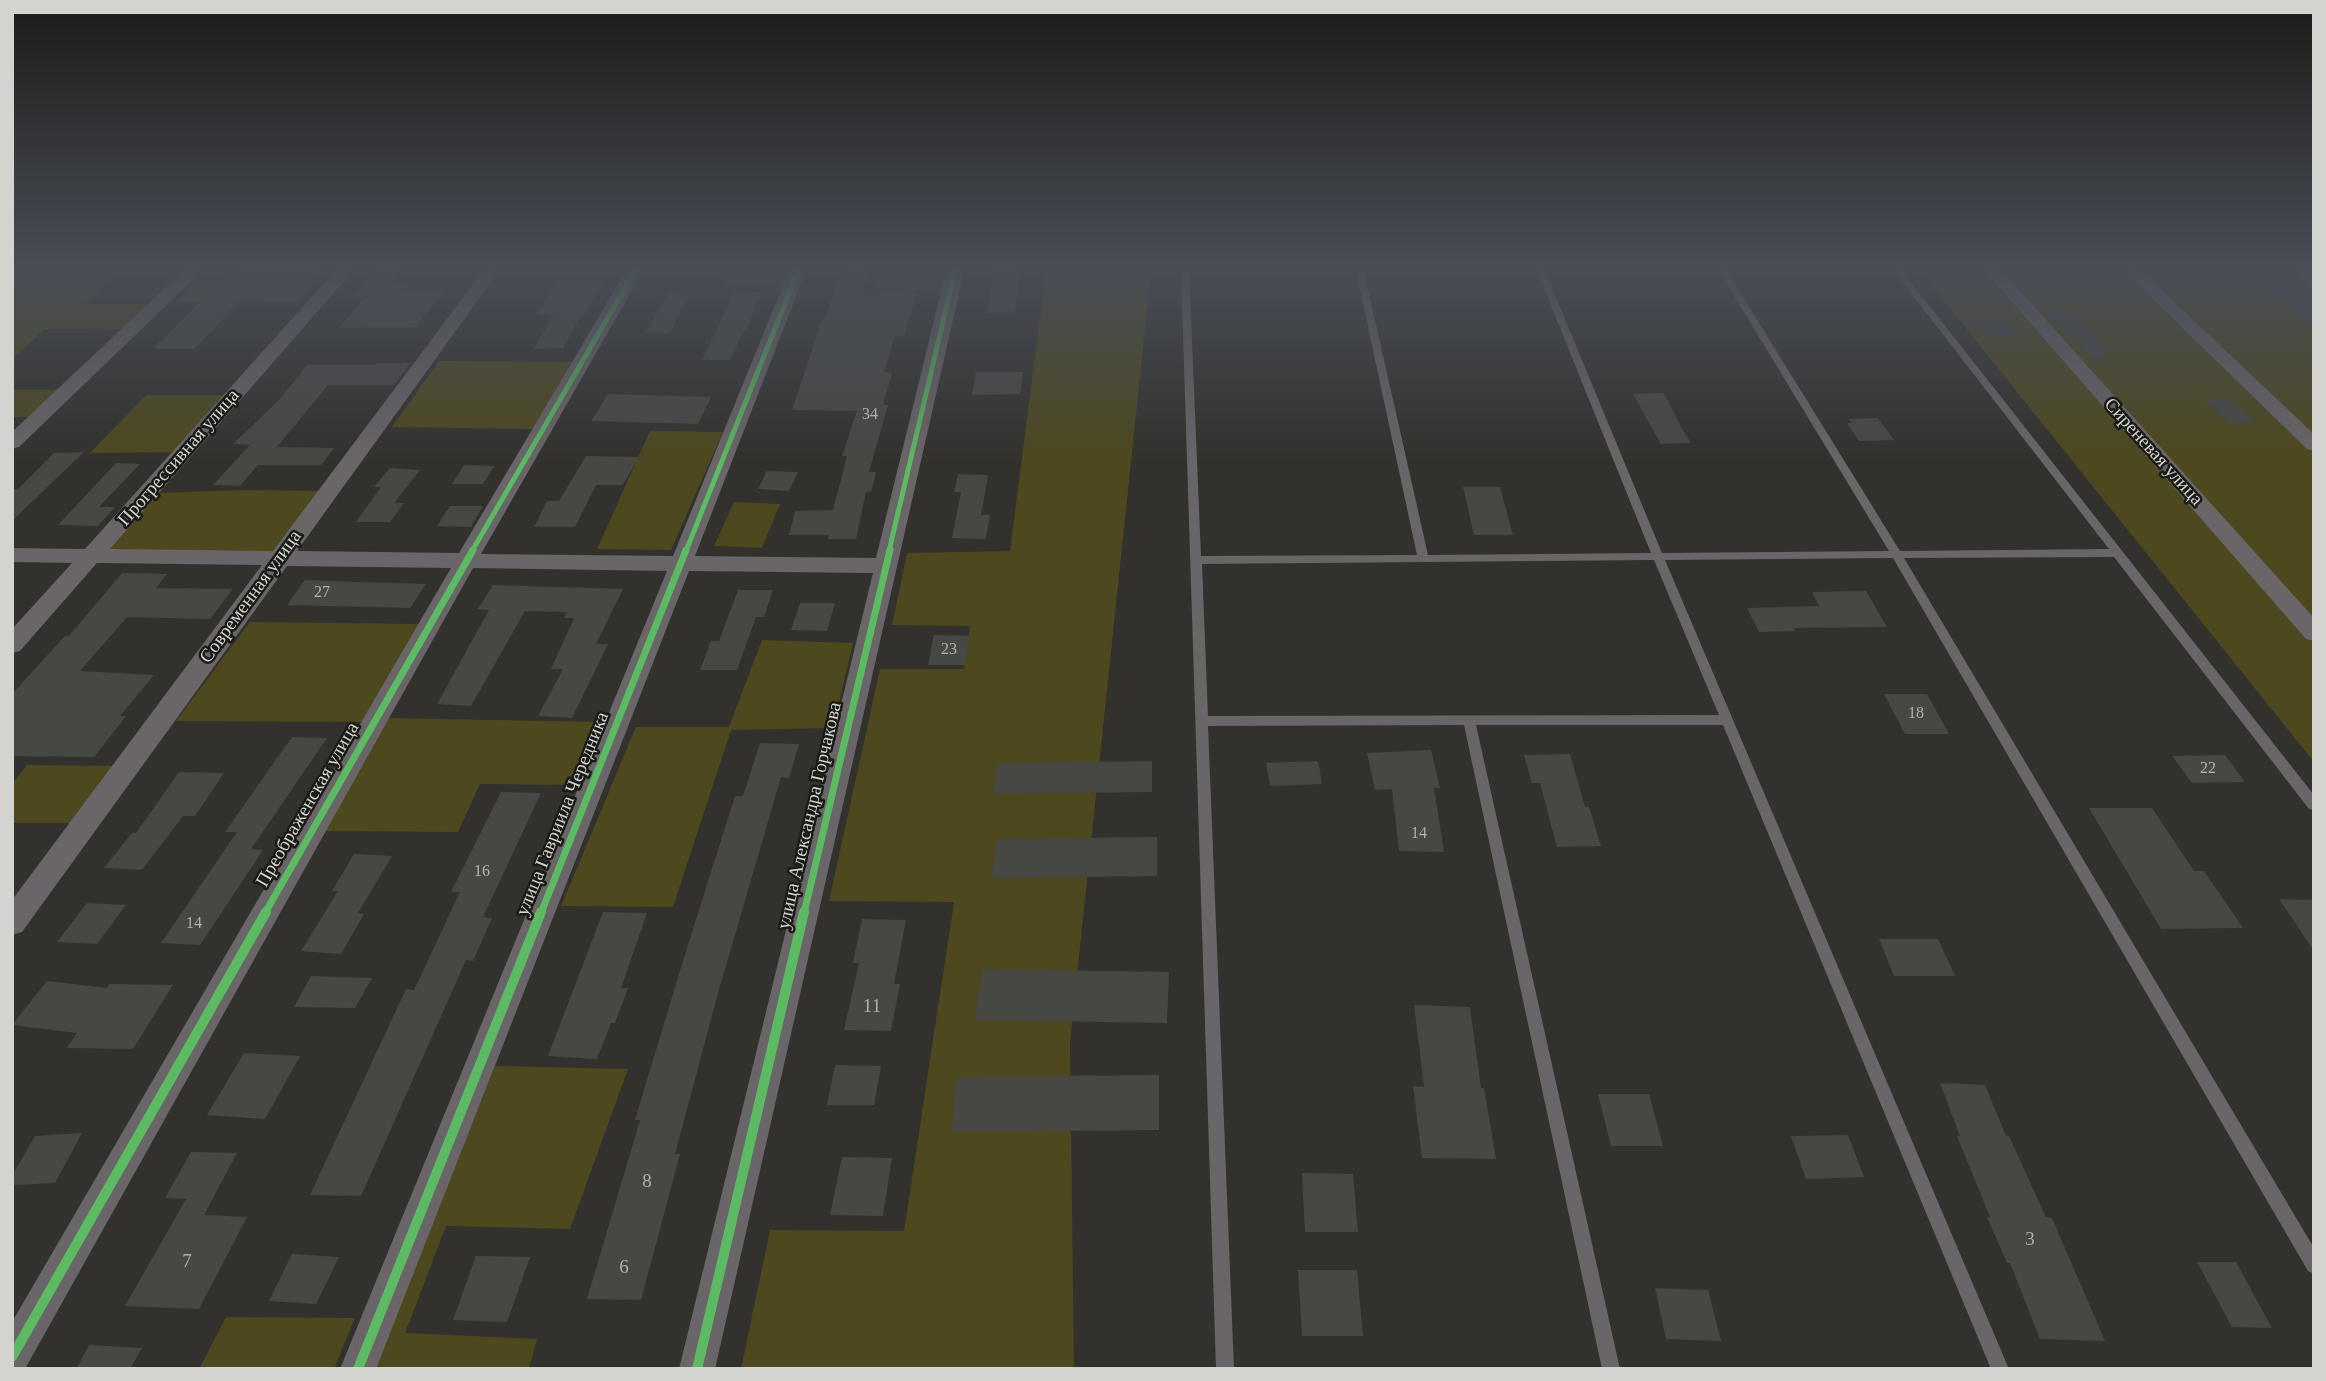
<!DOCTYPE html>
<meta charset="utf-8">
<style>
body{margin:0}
#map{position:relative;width:2326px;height:1381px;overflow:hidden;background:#32312d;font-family:"Times New Roman",serif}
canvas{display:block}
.frame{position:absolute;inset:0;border:14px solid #d3d3cf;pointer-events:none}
</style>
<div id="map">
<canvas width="2326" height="1381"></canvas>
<div class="frame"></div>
</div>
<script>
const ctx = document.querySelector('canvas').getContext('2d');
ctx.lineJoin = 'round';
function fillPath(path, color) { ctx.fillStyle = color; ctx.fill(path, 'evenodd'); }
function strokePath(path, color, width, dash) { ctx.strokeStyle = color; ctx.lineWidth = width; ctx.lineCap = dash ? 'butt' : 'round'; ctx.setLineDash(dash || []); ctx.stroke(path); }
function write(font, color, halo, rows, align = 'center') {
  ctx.font = font + ' "Times New Roman",serif'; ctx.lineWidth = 5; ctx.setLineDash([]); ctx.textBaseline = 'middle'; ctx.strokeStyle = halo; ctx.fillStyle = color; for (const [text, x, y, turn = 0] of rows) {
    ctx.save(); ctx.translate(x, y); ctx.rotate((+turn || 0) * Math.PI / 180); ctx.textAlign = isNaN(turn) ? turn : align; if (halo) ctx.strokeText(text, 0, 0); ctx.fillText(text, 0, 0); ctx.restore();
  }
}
fillPath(new Path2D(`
 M 12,271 L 122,271 L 85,304 L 154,304 L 126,330 L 45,329 L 12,359 Z
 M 730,271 L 791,271 L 786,285 L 723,285 Z
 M 881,271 L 951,271 L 947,291 L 875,290 Z
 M 1046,271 L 1151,271 L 1070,1042 L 1074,1369 L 741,1369 L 770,1230 L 904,1231 L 954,902 L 829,901 L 880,669 L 964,669 L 970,626 L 892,625 L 907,553 L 1010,551 Z
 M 1920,271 L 1988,271 L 2314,644 L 2314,762 Z
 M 1999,271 L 2314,271 L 2314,624 Z
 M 197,281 L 260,281 L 241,301 L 177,301 Z
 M 439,361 L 574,362 L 536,429 L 392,427 Z
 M 12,390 L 59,390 L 32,417 L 12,417 Z
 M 146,395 L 224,395 L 173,452 L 90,453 Z
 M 650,431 L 723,432 L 671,550 L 597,549 Z
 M 246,490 L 320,491 L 271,554 L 102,551 L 157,493 Z
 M 734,502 L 780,504 L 762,548 L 714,546 Z
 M 250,622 L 423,624 L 368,722 L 176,721 Z
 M 762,640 L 853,643 L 833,728 L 731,730 L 673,907 L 561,906 L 636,727 L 729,727 Z
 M 386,718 L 604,722 L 576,785 L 480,784 L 458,832 L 322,831 Z
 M 27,765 L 120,766 L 77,823 L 12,823 L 12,784 Z
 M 495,1066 L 628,1069 L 570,1229 L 446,1226 L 405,1333 L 537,1339 L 529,1369 L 375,1369 Z
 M 226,1317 L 355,1318 L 334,1369 L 199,1369 Z`), '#4d481d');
fillPath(new Path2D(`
 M 236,271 L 325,271 L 298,301 L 241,300 L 194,349 L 153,349 L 217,285 L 222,285 Z
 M 374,271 L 400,271 L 391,284 L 409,284 L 404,291 L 444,291 L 416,327 L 339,328 L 365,297 L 354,297 Z
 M 843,271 L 869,271 L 862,293 L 917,293 L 904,336 L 895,336 L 884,372 L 892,373 L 883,405 L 888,405 L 869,472 L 876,472 L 871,492 L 866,492 L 856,539 L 828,539 L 829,535 L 789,535 L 795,511 L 833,510 L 847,456 L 842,456 L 857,411 L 792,410 L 822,320 L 825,320 L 837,280 L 840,280 Z
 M 993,271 L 1020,271 L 1015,313 L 987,313 Z
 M 2293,272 L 2306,286 L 2314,288 L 2314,327 L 2249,275 Z
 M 559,281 L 604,281 L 584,315 L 581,315 L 563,348 L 534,349 L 553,315 L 536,315 Z
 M 669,292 L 690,293 L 670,333 L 645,333 Z
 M 734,292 L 760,292 L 747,330 L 744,330 L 730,360 L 702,360 Z
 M 2047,313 L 2073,313 L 2108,351 L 2098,361 Z
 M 1971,318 L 2001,318 L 2017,336 L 1986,336 Z
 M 376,363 L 410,363 L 394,385 L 328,385 L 277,447 L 334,448 L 321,465 L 258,465 L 240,486 L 213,485 L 250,445 L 233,444 L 279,400 L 307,365 L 375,365 Z
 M 976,372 L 1023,372 L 1020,394 L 972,395 Z
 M 1664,393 L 1681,427 L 1691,443 L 1661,444 L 1633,394 Z
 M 608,394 L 711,397 L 698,424 L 591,421 Z
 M 2229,398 L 2256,423 L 2230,424 L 2204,399 Z
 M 1878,418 L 1894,440 L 1859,441 L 1847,423 L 1852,423 L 1849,419 Z
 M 84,452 L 12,521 L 12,489 L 18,489 L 54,453 Z
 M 586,456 L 639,457 L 623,485 L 596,485 L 575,527 L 534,527 L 547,501 L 559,501 Z
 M 116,463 L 140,464 L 99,507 L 115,507 L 98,526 L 58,525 Z
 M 464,465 L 468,465 L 494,466 L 483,484 L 452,484 Z
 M 390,468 L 420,470 L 394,503 L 404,503 L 390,522 L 356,522 L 381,487 L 374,487 Z
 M 767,471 L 798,472 L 789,491 L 758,489 Z
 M 958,474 L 988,475 L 981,515 L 990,515 L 986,539 L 952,538 L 961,492 L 954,492 Z
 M 1463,487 L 1500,487 L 1513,535 L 1474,535 Z
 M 450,506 L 483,506 L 471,527 L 437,526 Z
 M 122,573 L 167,574 L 156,588 L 233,589 L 210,619 L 127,617 L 80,671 L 154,675 L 120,716 L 126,716 L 94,757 L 12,756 L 12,694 L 65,636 L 69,636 Z
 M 305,580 L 355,582 L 426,584 L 410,608 L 287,605 Z
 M 493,585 L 623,589 L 596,644 L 608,644 L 572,718 L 538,716 L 563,669 L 551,669 L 574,618 L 564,618 L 567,612 L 525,611 L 471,706 L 437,704 L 489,610 L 478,609 Z
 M 738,590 L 773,590 L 764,617 L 756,617 L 737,670 L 700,670 L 711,641 L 719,641 Z
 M 1866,591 L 1887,627 L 1794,628 L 1795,631 L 1759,632 L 1747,608 L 1819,606 L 1812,592 Z
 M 800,603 L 835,603 L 827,631 L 791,630 Z
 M 934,635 L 970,636 L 965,665 L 928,665 Z
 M 1884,694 L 1927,694 L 1949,734 L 1905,734 Z
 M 292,737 L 327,738 L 251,849 L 263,850 L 200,945 L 161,943 L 237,832 L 225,832 Z
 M 760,743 L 799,744 L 789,778 L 781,777 L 718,993 L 675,1154 L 680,1154 L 641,1300 L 587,1299 L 640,1120 L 635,1120 L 682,964 L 735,796 L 743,796 Z
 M 1431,750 L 1440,788 L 1434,788 L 1444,852 L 1399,851 L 1392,789 L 1375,790 L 1367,753 Z
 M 1570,754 L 1585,807 L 1589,807 L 1601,846 L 1557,847 L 1540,783 L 1532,783 L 1524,755 Z
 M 2225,755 L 2245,782 L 2192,783 L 2172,756 Z
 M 1152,761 L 1152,792 L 994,794 L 997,763 Z
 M 1318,761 L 1322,784 L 1270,786 L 1266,763 Z
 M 179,772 L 224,773 L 195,816 L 183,816 L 142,870 L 104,868 L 132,833 L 136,833 Z
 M 501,792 L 541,793 L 483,917 L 492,918 L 473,961 L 466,960 L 361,1196 L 310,1195 L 406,989 L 414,990 L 460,892 L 451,892 Z
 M 2089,808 L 2152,808 L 2194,871 L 2204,871 L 2243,928 L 2161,929 Z
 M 1157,837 L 1157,876 L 992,878 L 996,839 Z
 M 354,854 L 392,856 L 358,913 L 364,914 L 341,954 L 301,951 L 338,891 L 332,891 Z
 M 2279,899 L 2314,900 L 2314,951 Z
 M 87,903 L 126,905 L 97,944 L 57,942 Z
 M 603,912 L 647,913 L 621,988 L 628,988 L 615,1023 L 611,1023 L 597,1059 L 548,1056 Z
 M 862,919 L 906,920 L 894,984 L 900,984 L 891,1031 L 844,1030 L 859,963 L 853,963 Z
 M 1879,939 L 1938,939 L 1955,976 L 1894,976 Z
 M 982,969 L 1169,972 L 1167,1023 L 975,1020 Z
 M 311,976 L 372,978 L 355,1008 L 294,1007 Z
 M 47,981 L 107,988 L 109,984 L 173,985 L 133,1049 L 67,1048 L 77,1033 L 12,1025 Z
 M 1414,1005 L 1470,1007 L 1481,1088 L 1484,1088 L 1496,1159 L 1422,1158 L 1413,1086 L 1424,1087 Z
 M 244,1053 L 300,1056 L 265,1119 L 207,1115 Z
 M 835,1065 L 881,1066 L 874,1105 L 827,1105 Z
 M 1159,1075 L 1159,1130 L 951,1132 L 957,1077 Z
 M 1940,1083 L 1985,1085 L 2006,1136 L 2009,1136 L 2046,1217 L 2052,1218 L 2105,1341 L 2040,1339 L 2010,1263 L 2007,1263 L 1987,1217 L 1990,1217 L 1957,1136 L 1960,1136 Z
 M 1598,1094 L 1649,1094 L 1663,1146 L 1611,1146 Z
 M 82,1133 L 55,1183 L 12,1185 L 12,1176 L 35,1136 Z
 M 1848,1135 L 1864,1177 L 1806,1179 L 1791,1136 Z
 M 191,1152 L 237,1153 L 204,1215 L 247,1217 L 199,1309 L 125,1306 L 186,1199 L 165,1198 Z
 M 842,1157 L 892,1158 L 883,1216 L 830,1215 Z
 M 1302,1173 L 1353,1174 L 1358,1232 L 1305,1232 Z
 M 292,1254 L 339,1257 L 316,1304 L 269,1301 Z
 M 476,1256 L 530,1257 L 507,1322 L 453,1320 Z
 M 2197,1262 L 2236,1262 L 2272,1328 L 2232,1327 Z
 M 1298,1270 L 1357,1270 L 1363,1336 L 1302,1336 Z
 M 1655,1288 L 1708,1290 L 1721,1341 L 1666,1339 Z
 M 89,1345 L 142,1348 L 130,1369 L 76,1369 Z`), '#474744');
fillPath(new Path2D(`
 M 1181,271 L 1189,271 L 1201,556 L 1417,555 L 1356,271 L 1364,271 L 1428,555 L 1651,553 L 1537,271 L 1545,271 L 1662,553 L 1889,551 L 1719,271 L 1727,271 L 1900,551 L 2109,549 L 1894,271 L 1902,271 L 2314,795 L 2314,810 L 2309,809 L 2114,557 L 1904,558 L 2314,1248 L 2314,1274 L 2308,1271 L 1893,558 L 1665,560 L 2009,1369 L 1991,1369 L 1723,725 L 1476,725 L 1620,1369 L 1602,1369 L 1464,725 L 1208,726 L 1234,1369 L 1216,1369 ZM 1654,560 L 1719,715 L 1208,716 L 1202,564 Z`), '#6a6568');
fillPath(new Path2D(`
 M 183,271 L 202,271 L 19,447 L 12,449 L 12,432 Z
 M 335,271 L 353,271 L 110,549 L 273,551 L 483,271 L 499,271 L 297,551 L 459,553 L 626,271 L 643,271 L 481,554 L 673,556 L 789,271 L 806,271 L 695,556 L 876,558 L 946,271 L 964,271 L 715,1369 L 679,1369 L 873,573 L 689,571 L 376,1369 L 340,1369 L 667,571 L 473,568 L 25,1369 L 12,1369 L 12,1322 L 451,568 L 287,566 L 22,932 L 12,935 L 12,900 L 262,565 L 97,563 L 20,651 L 12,653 L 12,629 L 72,563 L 12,562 L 12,548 L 85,549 Z
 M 1985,271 L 2002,271 L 2314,618 L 2314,641 L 2306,639 Z
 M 2124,271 L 2141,271 L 2314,434 L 2314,451 L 2307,449 Z
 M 2295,271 L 2313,271 L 2314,285 L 2308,284 Z`), '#6a6568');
strokePath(new Path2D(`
 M 472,551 L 635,271
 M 686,551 L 798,271
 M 889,551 L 955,271`), '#5cba63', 5);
strokePath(new Path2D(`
 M 265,913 L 473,550
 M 541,913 L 686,550
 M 804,913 L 890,550`), '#5cba63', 7);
strokePath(new Path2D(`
 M 12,1357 L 266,912
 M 358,1369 L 541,912
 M 697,1369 L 804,912`), '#5cba63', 10);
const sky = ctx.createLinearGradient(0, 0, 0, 464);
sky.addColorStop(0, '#1c1b19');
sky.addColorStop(0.58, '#494e57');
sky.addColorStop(1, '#494e5700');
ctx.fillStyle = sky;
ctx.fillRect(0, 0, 2326, 464);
write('16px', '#b0b0ac', null, [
 ["34",870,415],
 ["27",322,593],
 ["23",949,650],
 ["18",1916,714],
 ["22",2208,769],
 ["14",1419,834],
 ["16",482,872],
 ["14",194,924]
]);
write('19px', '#d3d3cf', '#1a1a17', [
 ["Сиреневая улица",2153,452,48],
 ["Прогрессивная улица",179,458,-49],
 ["Современная улица",251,597,-54],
 ["Преображенская улица",308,805,-60],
 ["улица Гавриила Чередника",563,814,-68],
 ["улица Александра Горчакова",810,816,-77]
]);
write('19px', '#b0b0ac', null, [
 ["11",872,1007],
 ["8",647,1182],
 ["3",2030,1240],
 ["7",187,1262],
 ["6",624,1268]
]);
</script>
